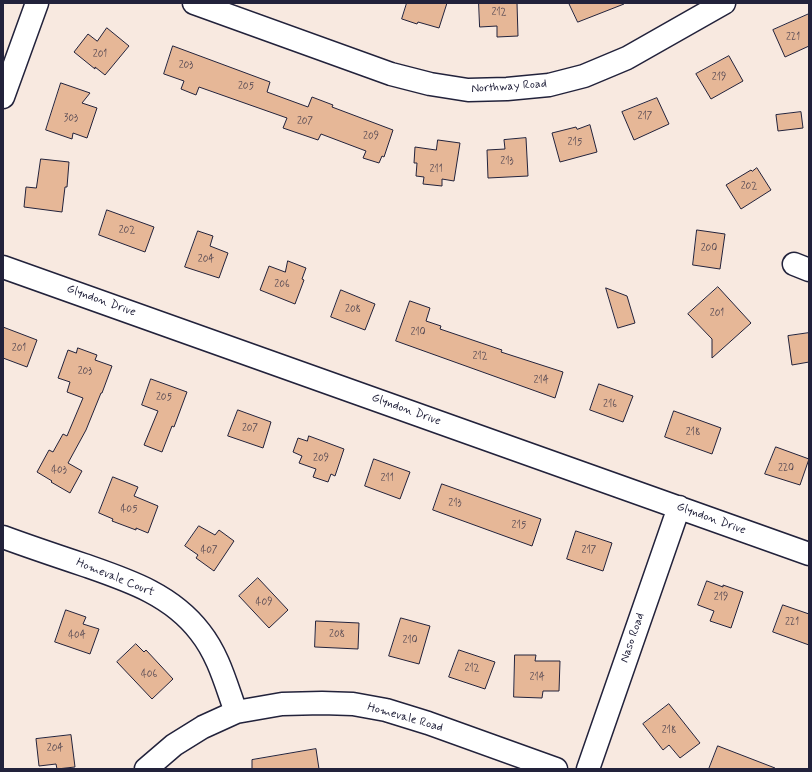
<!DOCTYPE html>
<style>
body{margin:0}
#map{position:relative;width:812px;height:772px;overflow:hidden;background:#f8e9e0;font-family:Mynerve,sans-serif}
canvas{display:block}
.frame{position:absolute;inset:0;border:4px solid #22223b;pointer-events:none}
</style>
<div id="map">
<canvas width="812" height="772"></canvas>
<div class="frame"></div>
</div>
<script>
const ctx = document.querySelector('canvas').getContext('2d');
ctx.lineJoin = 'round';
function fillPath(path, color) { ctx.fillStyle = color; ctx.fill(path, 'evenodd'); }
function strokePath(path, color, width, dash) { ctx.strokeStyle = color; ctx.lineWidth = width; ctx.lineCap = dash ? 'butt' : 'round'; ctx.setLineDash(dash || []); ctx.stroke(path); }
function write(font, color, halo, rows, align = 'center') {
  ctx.font = font + ' Mynerve,sans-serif'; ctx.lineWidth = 3; ctx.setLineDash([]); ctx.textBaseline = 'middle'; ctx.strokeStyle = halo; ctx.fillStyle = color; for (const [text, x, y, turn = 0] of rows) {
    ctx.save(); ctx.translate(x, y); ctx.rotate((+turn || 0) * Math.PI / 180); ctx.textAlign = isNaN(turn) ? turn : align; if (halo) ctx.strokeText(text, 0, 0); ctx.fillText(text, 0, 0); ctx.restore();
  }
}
const building = new Path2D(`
 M 407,3 L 447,3 L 439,28 L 418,22 L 417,24 L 402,19 Z
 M 479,3 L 517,3 L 518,36 L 497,37 L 497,26 L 480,27 Z
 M 569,3 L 624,3 L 624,4 L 578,22 Z
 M 809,14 L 809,46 L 785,57 L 773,30 Z
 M 107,28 L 129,46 L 105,75 L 95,67 L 95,69 L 74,52 L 88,34 L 97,41 Z
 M 173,46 L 270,82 L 267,92 L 308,107 L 312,97 L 333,105 L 332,107 L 393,130 L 384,157 L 382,156 L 379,163 L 363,158 L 366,151 L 321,134 L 318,140 L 283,128 L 287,118 L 199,87 L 196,95 L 181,89 L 184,81 L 164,74 Z
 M 729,56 L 743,81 L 711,99 L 696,74 Z
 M 61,83 L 90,93 L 82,103 L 97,108 L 87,138 L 73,133 L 72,139 L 46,130 Z
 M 657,98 L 669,124 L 634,140 L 622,112 Z
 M 801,112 L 803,128 L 778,131 L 776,115 Z
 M 590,125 L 597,152 L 560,162 L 552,133 L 576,127 L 577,129 Z
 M 526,138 L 528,176 L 488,178 L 487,150 L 505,149 L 504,140 Z
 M 438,140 L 460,143 L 454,181 L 442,179 L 442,186 L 423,184 L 424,177 L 416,176 L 417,163 L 414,163 L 415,147 L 436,150 Z
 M 41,159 L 69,162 L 67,187 L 65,187 L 62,212 L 24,207 L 26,187 L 36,188 Z
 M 757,168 L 771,190 L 741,209 L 726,185 L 751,170 L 752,171 Z
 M 107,210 L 154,227 L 145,252 L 99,235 Z
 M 697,230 L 725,234 L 720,269 L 693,265 Z
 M 198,231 L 213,236 L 210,246 L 228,253 L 219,278 L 185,267 Z
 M 288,261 L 306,268 L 302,279 L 304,280 L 295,304 L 260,290 L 269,266 L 285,272 Z
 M 718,287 L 751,323 L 712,358 L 712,339 L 688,314 Z
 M 606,288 L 627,296 L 635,323 L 618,328 Z
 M 341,290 L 375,304 L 365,330 L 331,317 Z
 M 410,301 L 430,308 L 426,321 L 441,326 L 440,329 L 502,350 L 501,352 L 563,372 L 555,398 L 396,341 Z
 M 3,327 L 37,340 L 27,367 L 3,358 Z
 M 809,333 L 809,362 L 792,365 L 788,336 Z
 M 78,348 L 97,355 L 95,360 L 112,366 L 102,393 L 101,393 L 86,430 L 68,463 L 82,471 L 70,493 L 51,482 L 52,481 L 37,472 L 49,450 L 53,452 L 63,434 L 67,436 L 83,398 L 67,392 L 70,382 L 58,378 L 68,350 L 76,353 Z
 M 151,379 L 187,392 L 174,427 L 172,426 L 162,452 L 144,445 L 158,411 L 142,405 Z
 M 599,384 L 633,396 L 623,422 L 590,410 Z
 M 238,410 L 271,422 L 263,448 L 228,436 Z
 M 674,411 L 721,428 L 712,454 L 665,437 Z
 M 309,436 L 344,449 L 335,476 L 331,474 L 328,482 L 313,477 L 316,469 L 299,463 L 302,456 L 293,452 L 298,438 L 307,441 Z
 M 776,447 L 809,459 L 800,485 L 765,474 Z
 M 374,459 L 410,472 L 400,499 L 365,486 Z
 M 113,477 L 138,487 L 134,496 L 158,506 L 148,533 L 136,528 L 136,530 L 112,521 L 113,519 L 99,513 Z
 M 442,484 L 541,519 L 532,546 L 433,510 Z
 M 199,526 L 215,535 L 219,530 L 234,541 L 214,571 L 196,558 L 198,555 L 185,546 Z
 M 576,531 L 612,543 L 603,571 L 567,559 Z
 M 258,578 L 288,610 L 269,628 L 239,596 Z
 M 707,581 L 723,587 L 723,585 L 743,592 L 731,628 L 710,621 L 714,611 L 698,605 Z
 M 783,605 L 809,614 L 809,645 L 773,632 Z
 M 66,610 L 86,617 L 83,624 L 99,629 L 90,654 L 55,642 Z
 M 401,618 L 430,626 L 419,664 L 389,656 Z
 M 316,621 L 359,623 L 358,649 L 315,647 Z
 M 136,644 L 144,652 L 146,650 L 173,679 L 152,699 L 117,662 Z
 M 459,650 L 495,662 L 485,689 L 449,677 Z
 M 515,655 L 536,655 L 535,661 L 560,661 L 559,691 L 543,691 L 542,698 L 514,697 Z
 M 669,704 L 700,743 L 680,758 L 669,745 L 663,750 L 643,724 Z
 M 71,735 L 75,767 L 57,769 L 56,764 L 39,766 L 36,739 Z
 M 718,746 L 775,768 L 775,769 L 709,769 Z
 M 316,749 L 319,769 L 252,769 L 252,760 Z`);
fillPath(building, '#e6b797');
strokePath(building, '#22223b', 1);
const minor = new Path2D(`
 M 194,3 L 391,74 L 430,84 L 468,90 L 507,89 L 549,85 L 584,76 L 627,58 L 724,3
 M 3,97 L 37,3
 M 794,264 L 809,270
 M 3,267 L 809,554
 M 3,537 C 30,547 57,556 84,565 C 127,580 171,594 200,632 C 219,656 226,685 236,712
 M 146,769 L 174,745 L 203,727 L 236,712 L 282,704 L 322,703 L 353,704 L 386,710 L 428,723 L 556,769
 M 588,769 L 679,507`);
strokePath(minor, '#22223b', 25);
strokePath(minor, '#fff', 22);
write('10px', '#534752', null, [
 ["212",499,13],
 ["221",793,38],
 ["201",100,55],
 ["203",186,66],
 ["219",719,78],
 ["205",246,87],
 ["217",645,117],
 ["303",71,119],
 ["207",305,122],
 ["209",371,137],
 ["215",575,143],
 ["213",507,162],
 ["211",436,170],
 ["202",749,187],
 ["202",127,231],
 ["200",709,249],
 ["204",206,260],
 ["206",282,285],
 ["208",353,310],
 ["201",717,314],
 ["210",418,333],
 ["201",19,349],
 ["212",480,357],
 ["203",85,372],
 ["214",541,381],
 ["205",164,398],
 ["216",610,405],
 ["207",250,429],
 ["218",693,433],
 ["209",321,459],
 ["220",786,469],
 ["403",59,471],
 ["211",387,479],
 ["213",455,504],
 ["405",129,510],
 ["215",519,526],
 ["407",209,551],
 ["217",589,551],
 ["219",721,598],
 ["409",264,603],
 ["221",792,623],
 ["208",337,635],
 ["404",77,636],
 ["210",410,641],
 ["212",472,669],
 ["406",149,675],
 ["214",537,678],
 ["218",669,731],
 ["204",55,749]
]);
write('12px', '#22223b', '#fff', [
 ["Northway Road",509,87,-4],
 ["Glyndon Drive",101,301,20],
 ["Glyndon Drive",406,410,20],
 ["Glyndon Drive",711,519,20],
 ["Homevale Court",115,578,22],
 ["Naso Road",633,638,-71],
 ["Homevale Road",405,718,16]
]);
</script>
